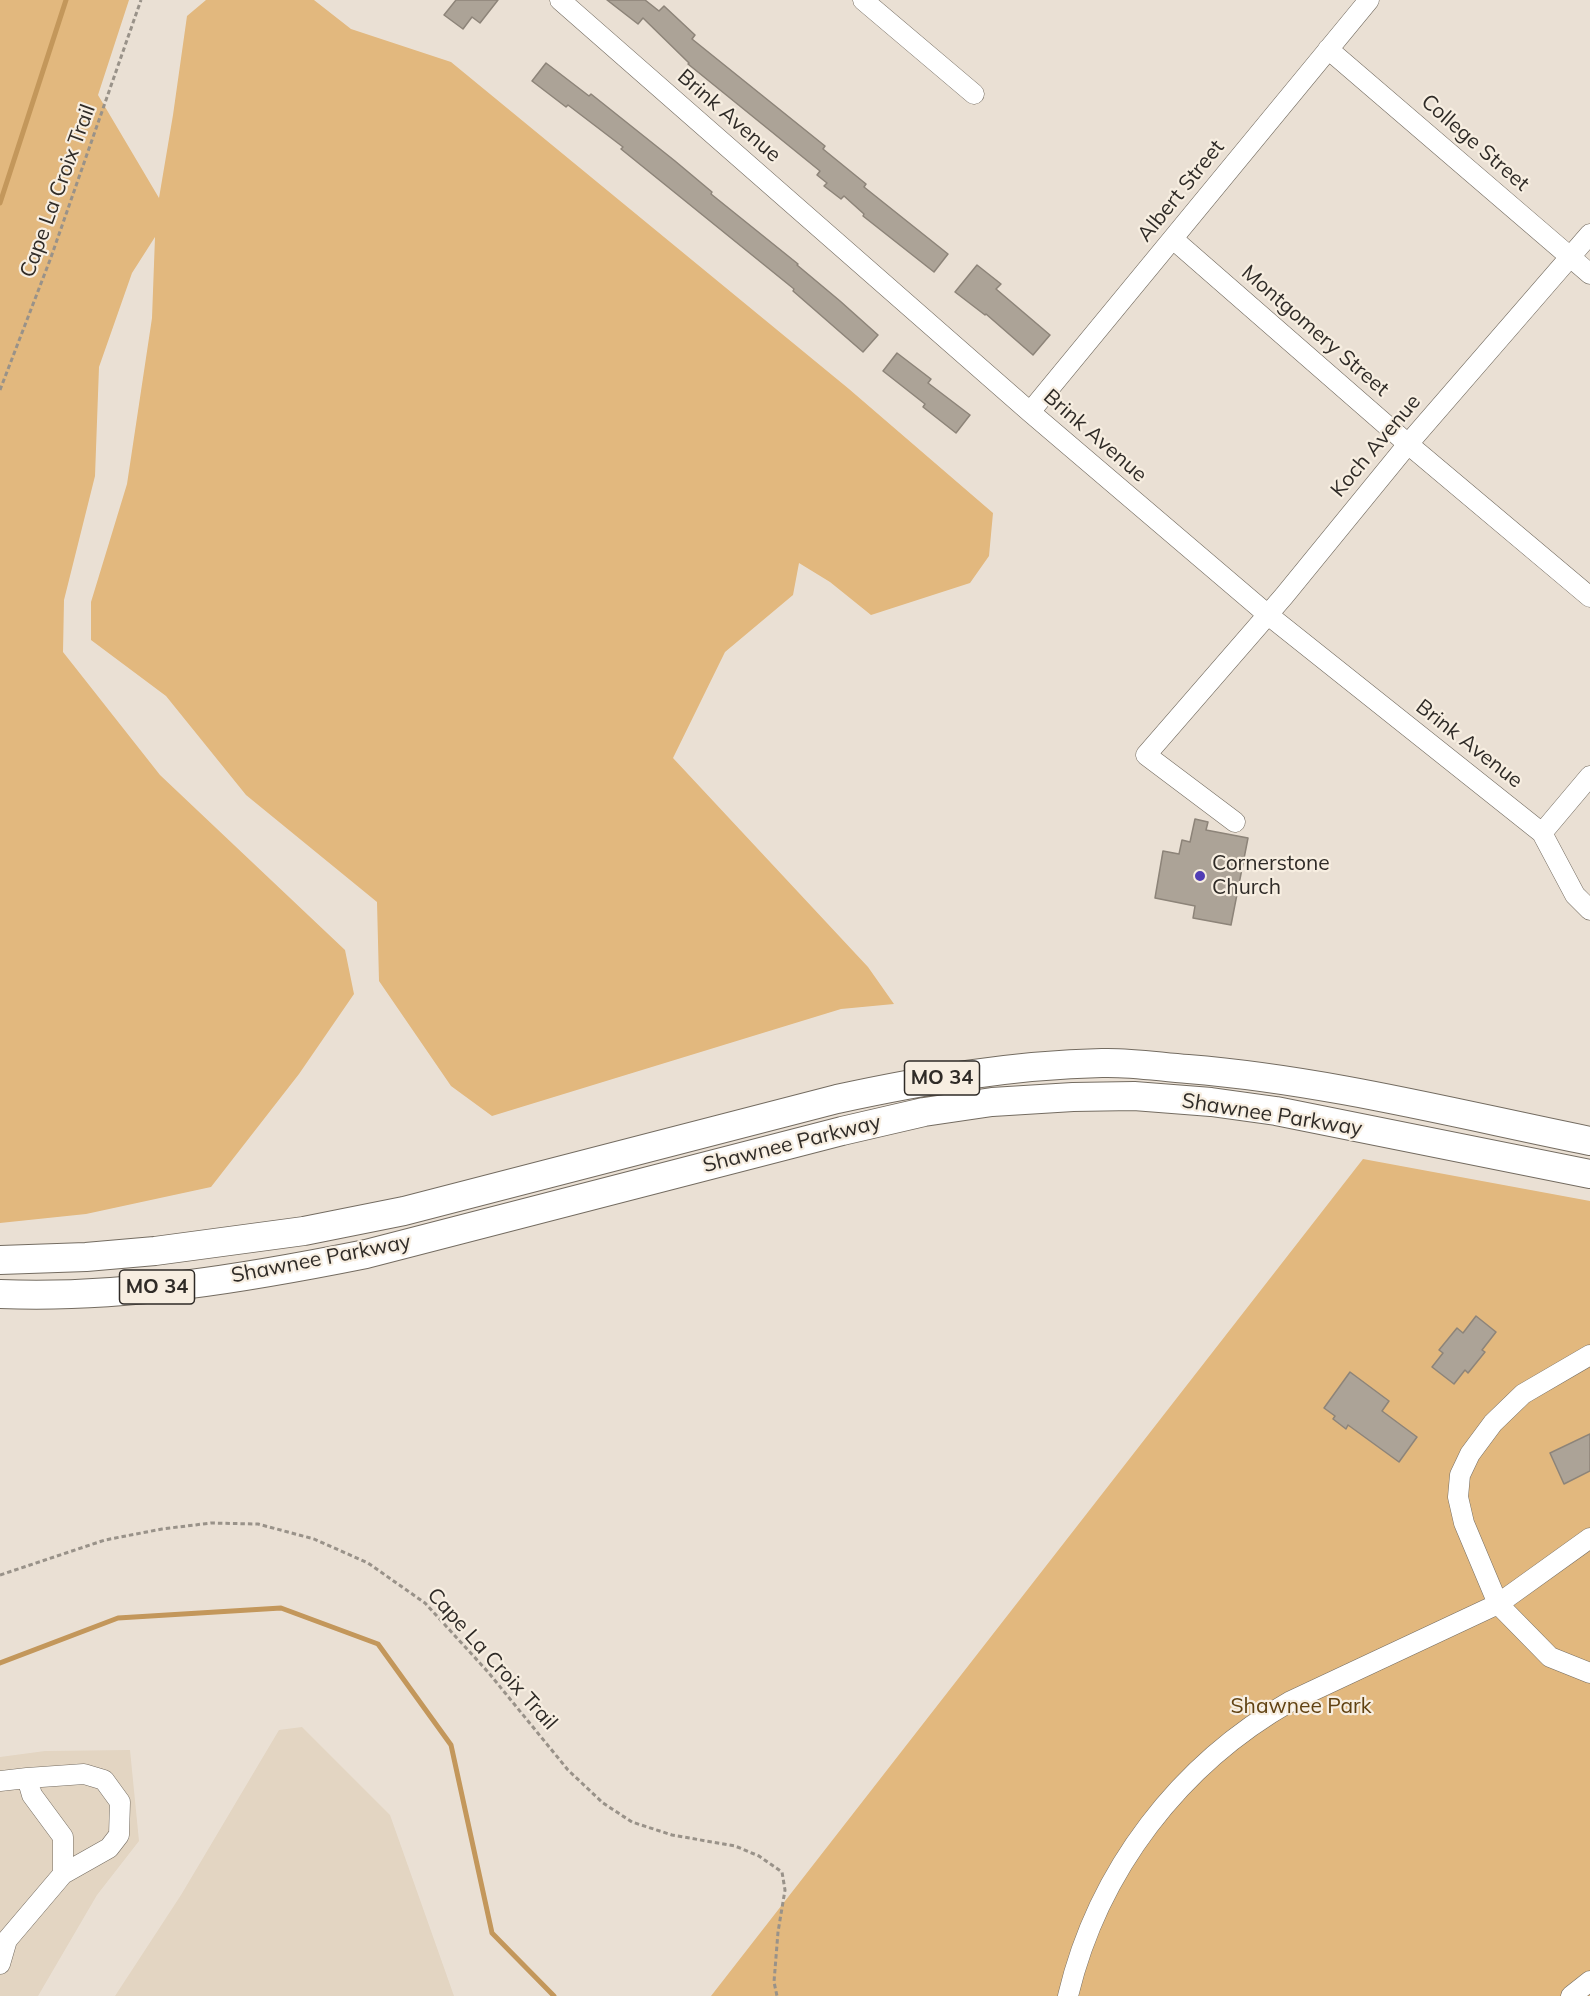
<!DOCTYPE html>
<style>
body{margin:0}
canvas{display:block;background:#eae0d4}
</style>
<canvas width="1590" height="1996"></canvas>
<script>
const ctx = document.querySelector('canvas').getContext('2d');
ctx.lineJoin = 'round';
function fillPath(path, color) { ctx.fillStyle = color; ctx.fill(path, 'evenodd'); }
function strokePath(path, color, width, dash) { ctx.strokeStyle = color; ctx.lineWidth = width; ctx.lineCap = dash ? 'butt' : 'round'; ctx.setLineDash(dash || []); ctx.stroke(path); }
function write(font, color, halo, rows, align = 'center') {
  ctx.font = font + ' Mulish,sans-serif'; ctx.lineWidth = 4.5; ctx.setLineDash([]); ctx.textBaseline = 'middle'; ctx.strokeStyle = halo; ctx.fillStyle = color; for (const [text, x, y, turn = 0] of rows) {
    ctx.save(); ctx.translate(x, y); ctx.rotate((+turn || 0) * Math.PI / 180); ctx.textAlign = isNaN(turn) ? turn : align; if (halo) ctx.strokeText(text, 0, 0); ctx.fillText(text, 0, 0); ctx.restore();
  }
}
fillPath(new Path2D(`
 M 302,1727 L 390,1815 L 454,1996 L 115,1996 L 181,1895 L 279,1730 Z
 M 130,1750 L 139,1841 L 97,1895 L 38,1996 L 0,1996 L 0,1757 L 45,1751 Z`), '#e3d5c2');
fillPath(new Path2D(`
 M 0,0 L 129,0 L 98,95 L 159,198 L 173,115 L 187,16 L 206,0 L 314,0 L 351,29 L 451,62 L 849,389 L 993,513 L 989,556 L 970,583 L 871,615 L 830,582 L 799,563 L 793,595 L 725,652 L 673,758 L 868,967 L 894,1004 L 841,1009 L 492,1116 L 451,1086 L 379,981 L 377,902 L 246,795 L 166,696 L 91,640 L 91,602 L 127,484 L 152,318 L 155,237 L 132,273 L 99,367 L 95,476 L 64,600 L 63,652 L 160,775 L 345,950 L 354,994 L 299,1074 L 211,1187 L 86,1214 L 0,1223 Z
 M 1363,1159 L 1590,1201 L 1590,1996 L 711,1996 Z`), '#e2b87e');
strokePath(new Path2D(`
 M 0,203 L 66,0
 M 0,1663 L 118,1618 L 281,1608 L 378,1644 L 451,1745 L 492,1933 L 554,1996`), '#c3975b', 5);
const building = new Path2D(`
 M 456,0 L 498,0 L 480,23 L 472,17 L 463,29 L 444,15 Z
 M 607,0 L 645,0 L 659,11 L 664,6 L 695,35 L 692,39 L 825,146 L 823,149 L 866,184 L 864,187 L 948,254 L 934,272 L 863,216 L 864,214 L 844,196 L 841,199 L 824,186 L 827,183 L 817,175 L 820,171 L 688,64 L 689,63 L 643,18 L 638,24 Z
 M 546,63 L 589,96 L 591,94 L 675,161 L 712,192 L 711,194 L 798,264 L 797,265 L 840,301 L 878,335 L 863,352 L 793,291 L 794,289 L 621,149 L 623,147 L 568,105 L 566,107 L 532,81 Z
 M 977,265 L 1001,284 L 996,289 L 1050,335 L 1033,355 L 986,314 L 985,315 L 955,292 Z
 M 897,353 L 931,379 L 928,383 L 970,415 L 956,433 L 923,407 L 925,404 L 883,371 Z
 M 1195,819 L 1208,822 L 1206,830 L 1248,838 L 1231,925 L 1193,918 L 1195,906 L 1155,898 L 1163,851 L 1179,854 L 1182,840 L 1190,842 Z
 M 1476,1316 L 1496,1332 L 1482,1350 L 1485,1352 L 1468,1373 L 1465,1370 L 1454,1384 L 1432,1367 L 1443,1353 L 1439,1350 L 1457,1328 L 1463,1333 Z
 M 1350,1372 L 1389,1401 L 1382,1411 L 1417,1437 L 1399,1462 L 1348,1425 L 1346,1429 L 1333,1419 L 1335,1416 L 1324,1408 Z
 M 1590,1434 L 1590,1471 L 1564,1484 L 1550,1453 Z`);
fillPath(building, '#aca397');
strokePath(building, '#8d8479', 1.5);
const minor = new Path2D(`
 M 560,0 L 1030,412 L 1267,614 L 1542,833 L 1575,895 L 1590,910
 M 863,0 L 974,94
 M 1328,49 L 1590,274
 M 1173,239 L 1408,444 L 1590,597
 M 1030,412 L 1369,0
 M 1235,822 L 1146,755 L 1284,596 L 1408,444 L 1590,234
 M 1542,833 L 1590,776
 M 1590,1355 L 1523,1394 L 1493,1423 L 1470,1454 L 1460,1475 L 1458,1497 L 1464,1523 L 1498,1604 L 1550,1657 L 1590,1673
 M 27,1778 L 84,1774 L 104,1780 L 120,1802 L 119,1835 L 109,1848 L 63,1874
 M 0,1781 L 27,1778 L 32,1795 L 63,1837 L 63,1874 L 7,1940 L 0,1964
 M 1068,1996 C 1098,1870 1180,1764 1291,1701 L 1498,1604 L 1590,1538
 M 1571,1996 L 1590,1981`);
const highway = new Path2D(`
 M 0,1260 L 86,1257 L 155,1251 L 304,1231 L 404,1211 L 837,1099 C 925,1080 1012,1065 1102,1063 C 1131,1062 1160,1067 1188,1069 C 1324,1080 1457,1114 1590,1141
 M 0,1294 C 122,1299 246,1278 366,1254 L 842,1131 L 924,1112 L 992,1102 L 1073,1097 L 1134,1096 L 1211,1102 L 1276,1111 L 1590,1174`);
strokePath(minor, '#746c61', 21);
strokePath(highway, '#746c61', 30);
strokePath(new Path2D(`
 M 0,390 L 50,260 L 141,0
 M 0,1575 L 105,1540 L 162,1529 L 211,1523 L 258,1524 L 314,1539 L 368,1563 L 425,1603 L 488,1672 L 568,1770 L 603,1803 L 632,1822 L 672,1835 L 735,1846 L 759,1856 L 782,1872 L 785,1890 L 778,1932 L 774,1982 L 777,1996`), '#999289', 3, [4.5, 3]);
strokePath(minor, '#fff', 20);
strokePath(highway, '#fff', 28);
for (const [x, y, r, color] of [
 [1200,876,6,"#513db5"]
]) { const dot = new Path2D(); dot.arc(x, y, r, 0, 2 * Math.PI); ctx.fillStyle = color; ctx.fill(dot); strokePath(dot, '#f7eee1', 2); }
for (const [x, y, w] of [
 [942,1078,75],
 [157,1287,75]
]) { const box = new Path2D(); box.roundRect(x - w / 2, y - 17, w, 34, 4.5); ctx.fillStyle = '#f7eee1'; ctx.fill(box); strokePath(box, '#2f2b27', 1.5); }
write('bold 20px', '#2f2b27', null, [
 ["MO 34",942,1078],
 ["MO 34",157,1287]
]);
write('21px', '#2f2b27', '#f7eee1', [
 ["Brink Avenue",729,116,41],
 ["College Street",1475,143,41],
 ["Cape La Croix Trail",58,191,-70],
 ["Albert Street",1181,191,-51],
 ["Montgomery Street",1315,331,41],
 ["Brink Avenue",1095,436,41],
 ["Koch Avenue",1376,446,-50],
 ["Brink Avenue",1469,744,38],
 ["Shawnee Parkway",1272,1115,9],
 ["Shawnee Parkway",792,1144,-14],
 ["Shawnee Parkway",321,1259,-11],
 ["Cape La Croix Trail",492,1659,48]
]);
write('21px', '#2f2b27', '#f7eee1', [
 ["Cornerstone",1212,864],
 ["Church",1212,888]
], 'left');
write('21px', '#614212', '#f7eee1', [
 ["Shawnee Park",1301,1707]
]);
</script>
